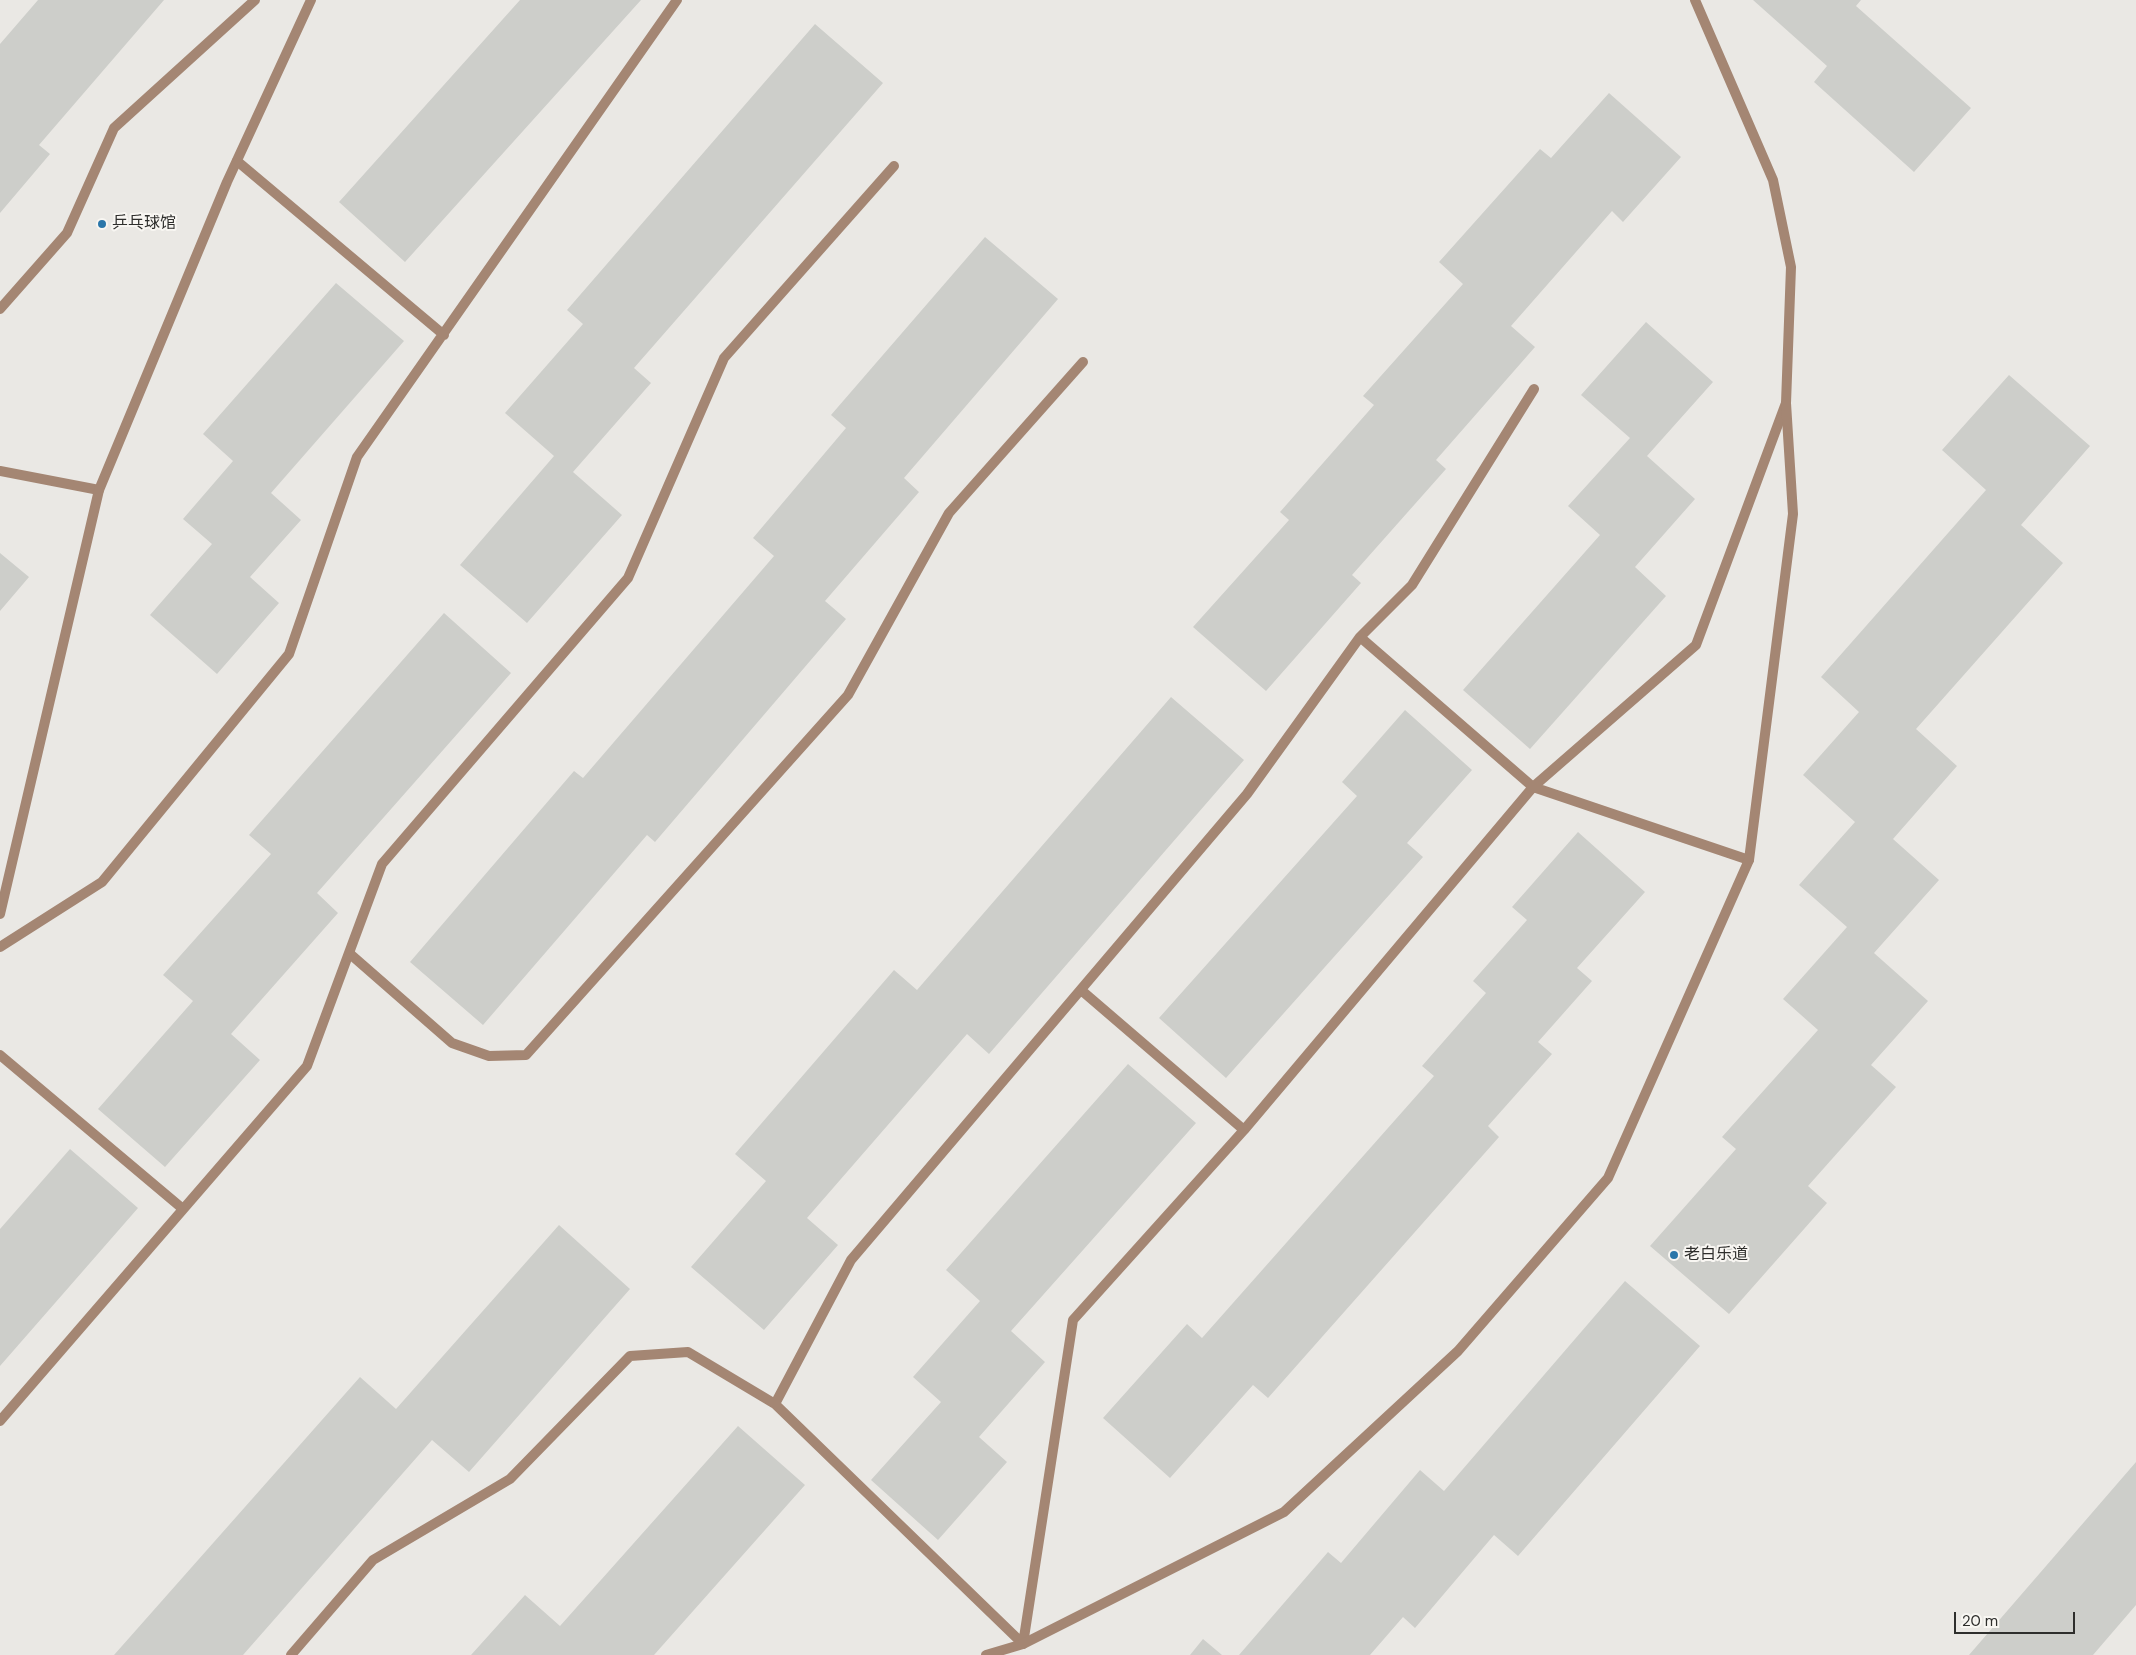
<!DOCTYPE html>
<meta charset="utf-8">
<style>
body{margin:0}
#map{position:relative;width:2136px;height:1655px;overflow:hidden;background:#eae8e4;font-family:"DM Sans",sans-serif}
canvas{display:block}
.scale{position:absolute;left:1954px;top:1612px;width:121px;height:22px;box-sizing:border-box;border:2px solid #2e2e2c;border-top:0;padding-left:6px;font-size:15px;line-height:18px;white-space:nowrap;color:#2e2e2c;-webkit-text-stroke:4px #f8f6f2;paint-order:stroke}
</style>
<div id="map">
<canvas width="2136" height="1655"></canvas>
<div class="scale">20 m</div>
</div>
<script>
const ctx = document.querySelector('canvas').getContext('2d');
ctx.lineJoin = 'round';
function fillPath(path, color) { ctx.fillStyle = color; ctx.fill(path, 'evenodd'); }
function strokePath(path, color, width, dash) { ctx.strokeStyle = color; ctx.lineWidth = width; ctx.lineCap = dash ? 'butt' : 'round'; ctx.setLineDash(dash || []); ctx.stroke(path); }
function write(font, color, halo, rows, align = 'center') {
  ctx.font = font + ' "DM Sans","Noto Sans SC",sans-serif'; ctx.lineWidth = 4; ctx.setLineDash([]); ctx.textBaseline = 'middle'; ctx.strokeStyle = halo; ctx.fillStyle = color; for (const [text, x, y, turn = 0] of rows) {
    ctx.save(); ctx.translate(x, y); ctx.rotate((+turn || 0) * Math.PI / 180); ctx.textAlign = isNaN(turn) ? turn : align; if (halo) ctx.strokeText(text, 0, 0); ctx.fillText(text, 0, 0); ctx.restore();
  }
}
fillPath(new Path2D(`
 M 38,0 L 164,0 L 39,145 L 50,154 L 0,213 L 0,44 Z
 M 520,0 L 641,0 L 405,262 L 339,202 Z
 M 1753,0 L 1861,0 L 1856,6 L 1971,108 L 1914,172 L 1814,82 L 1827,66 Z
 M 815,24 L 883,83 L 634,368 L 651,383 L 573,472 L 622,515 L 527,623 L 460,565 L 554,456 L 505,413 L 583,324 L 567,310 Z
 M 1609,93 L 1681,157 L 1623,222 L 1612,211 L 1511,326 L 1535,347 L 1436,460 L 1446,469 L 1352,575 L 1361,583 L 1266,691 L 1193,627 L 1289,520 L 1280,512 L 1374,405 L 1363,396 L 1463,284 L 1439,262 L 1540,149 L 1551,158 Z
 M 985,237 L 1058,299 L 904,478 L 919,492 L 825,601 L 846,619 L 655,842 L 647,835 L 483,1025 L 410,962 L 574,771 L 583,778 L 774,556 L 753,538 L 846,428 L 831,415 Z
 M 336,283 L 404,341 L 271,493 L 301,520 L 250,577 L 279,603 L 217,674 L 150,615 L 212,544 L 183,519 L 233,461 L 203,434 Z
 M 1646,322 L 1713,382 L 1647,456 L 1695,499 L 1635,567 L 1666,596 L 1530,749 L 1463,690 L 1600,535 L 1568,506 L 1630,438 L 1581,395 Z
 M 2009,375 L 2090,446 L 2021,525 L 2063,563 L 1916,729 L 1957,766 L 1893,839 L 1939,880 L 1874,953 L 1928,1001 L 1871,1065 L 1896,1087 L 1808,1186 L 1827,1203 L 1729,1314 L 1650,1246 L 1736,1149 L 1722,1137 L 1818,1030 L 1783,999 L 1847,927 L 1799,885 L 1855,822 L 1803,775 L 1859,712 L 1821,677 L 1986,490 L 1942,450 Z
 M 0,553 L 29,577 L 0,611 Z
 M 444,613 L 511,673 L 317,893 L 338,913 L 231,1034 L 260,1060 L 165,1167 L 98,1109 L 193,1001 L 163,975 L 271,854 L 249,835 Z
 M 1171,697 L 1244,760 L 989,1054 L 967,1034 L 807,1218 L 838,1245 L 764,1330 L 691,1267 L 766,1181 L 735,1154 L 894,970 L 917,990 Z
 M 1405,710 L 1472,770 L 1407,843 L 1423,857 L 1226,1078 L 1159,1018 L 1357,796 L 1342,782 Z
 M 1578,832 L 1645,892 L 1577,968 L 1592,981 L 1538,1042 L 1552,1054 L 1488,1126 L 1499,1137 L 1268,1398 L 1253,1385 L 1170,1478 L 1103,1418 L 1187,1324 L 1202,1338 L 1434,1076 L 1422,1066 L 1486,993 L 1473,981 L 1527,920 L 1512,907 Z
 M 1128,1064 L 1196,1123 L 1011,1331 L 1045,1362 L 979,1437 L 1007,1462 L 938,1540 L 871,1480 L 941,1402 L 913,1377 L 980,1301 L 946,1270 Z
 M 70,1149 L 138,1208 L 0,1366 L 0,1229 Z
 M 559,1225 L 630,1289 L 469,1472 L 432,1440 L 243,1655 L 114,1655 L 360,1377 L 396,1409 Z
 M 1625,1281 L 1700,1346 L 1518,1556 L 1494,1535 L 1415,1628 L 1403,1617 L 1370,1655 L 1239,1655 L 1328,1552 L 1341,1563 L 1420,1470 L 1444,1491 Z
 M 738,1426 L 805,1485 L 654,1655 L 471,1655 L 525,1595 L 560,1626 Z
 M 2136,1462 L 2136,1605 L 2093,1655 L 1969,1655 Z
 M 1203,1639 L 1222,1655 L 1190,1655 Z`), '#cdceca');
strokePath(new Path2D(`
 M 237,161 L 444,335
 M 0,309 L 67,233 L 114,128 L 255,0
 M 0,471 L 99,490
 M 1360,637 L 1533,787 L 1749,860
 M 0,947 L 102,882 L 289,654 L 357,457 L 677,0
 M 349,953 L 452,1043 L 489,1056 L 526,1055 L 848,695 L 949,513 L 1083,362
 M 1081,990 L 1244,1130
 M 0,1055 L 183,1209
 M 775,1404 L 851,1260 L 1247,794 L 1360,637 L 1412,585 L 1534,389
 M 0,1421 L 307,1066 L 382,864 L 628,578 L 724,358 L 894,166
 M 1023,1644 L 1073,1320 L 1244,1130 L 1533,787 L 1696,645 L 1786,403
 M 291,1655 L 373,1560 L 510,1479 L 630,1356 L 688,1352 L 775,1404 L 1023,1644`), '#a48673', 10);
strokePath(new Path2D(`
 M 0,914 L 99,490 L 227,182 L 311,0
 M 986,1655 L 1023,1644 L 1284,1512 L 1458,1351 L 1608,1178 L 1749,860 L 1793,514 L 1786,403 L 1791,267 L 1773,180 L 1695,0`), '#a48673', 10);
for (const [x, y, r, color] of [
 [102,224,5,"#2b76a9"],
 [1674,1255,5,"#2b76a9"]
]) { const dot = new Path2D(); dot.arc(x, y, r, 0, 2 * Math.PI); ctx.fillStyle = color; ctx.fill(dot); strokePath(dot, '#f8f6f2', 2); }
write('16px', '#2e2e2c', '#f8f6f2', [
 ["乒乓球馆",112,224],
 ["老白乐道",1684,1255]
], 'left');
</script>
